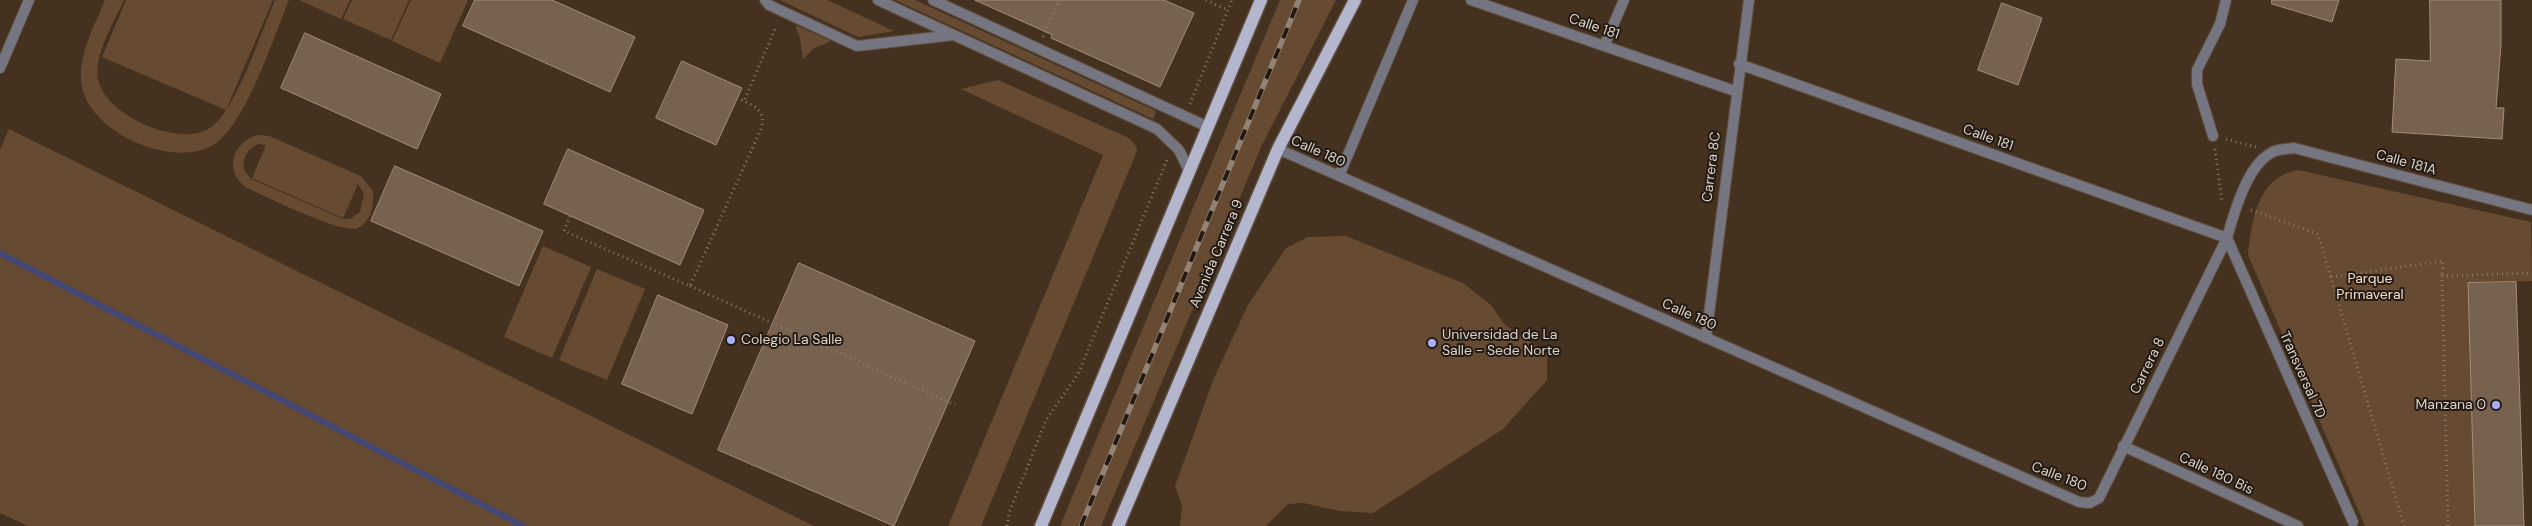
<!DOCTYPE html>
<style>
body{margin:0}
canvas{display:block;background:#44311f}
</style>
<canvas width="2532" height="526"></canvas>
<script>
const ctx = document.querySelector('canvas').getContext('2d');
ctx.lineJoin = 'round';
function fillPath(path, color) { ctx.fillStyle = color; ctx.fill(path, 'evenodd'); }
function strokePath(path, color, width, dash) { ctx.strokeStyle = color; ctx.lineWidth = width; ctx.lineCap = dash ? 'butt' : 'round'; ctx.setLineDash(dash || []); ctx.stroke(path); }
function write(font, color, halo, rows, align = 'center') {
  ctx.font = font + ' "DM Sans",sans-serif'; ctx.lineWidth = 4; ctx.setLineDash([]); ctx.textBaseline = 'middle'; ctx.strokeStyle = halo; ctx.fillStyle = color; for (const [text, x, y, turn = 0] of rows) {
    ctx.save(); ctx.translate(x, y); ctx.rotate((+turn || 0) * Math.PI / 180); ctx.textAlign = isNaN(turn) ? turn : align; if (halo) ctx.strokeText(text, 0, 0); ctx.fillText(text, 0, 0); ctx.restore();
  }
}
fillPath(new Path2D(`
 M 105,0 L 124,0 C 114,23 94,53 98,79 C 105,117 185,151 214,125 C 237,105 262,31 275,0 L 289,0 C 273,39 250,111 221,139 C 182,176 82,132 81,79 C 80,51 95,25 105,0 Z
 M 126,0 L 273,0 L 226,110 L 102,57 Z
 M 299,0 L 350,0 L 341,19 Z
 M 352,0 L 409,0 L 391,40 L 343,19 Z
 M 411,0 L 468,0 L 440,63 L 392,41 Z
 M 780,0 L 827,0 L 894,31 L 858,37 Z
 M 895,0 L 915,0 L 1156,111 L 1153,119 Z
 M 1280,0 L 1336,0 L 1262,145 L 1101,526 L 1060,526 Z
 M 795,25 L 829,40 L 830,42 L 814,48 L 803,59 L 800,38 Z
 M 998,80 L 1129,138 L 1136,146 L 1137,151 L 981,526 L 948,526 L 1103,155 L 961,89 Z
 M 9,129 L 814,526 L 28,526 L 0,513 L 0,150 Z
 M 257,135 L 269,136 L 361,176 L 373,191 C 374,204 372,221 358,228 C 343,235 265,196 247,188 C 223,171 232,143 257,135 ZM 258,144 L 266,145 L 252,178 L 343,218 L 358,184 L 364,194 L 360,212 L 350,219 L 343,219 L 251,179 L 244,170 C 242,157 247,150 258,144 Z
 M 2298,170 L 2531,222 L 2532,281 L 2469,283 L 2475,526 L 2365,526 L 2248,255 C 2252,221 2257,177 2298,170 Z
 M 1346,236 L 1463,283 L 1491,305 L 1505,325 L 1547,353 L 1547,380 L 1503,429 L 1373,513 L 1339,511 L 1304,503 L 1288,504 L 1266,526 L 1180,526 L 1182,506 L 1175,486 L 1214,378 L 1248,305 L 1286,248 L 1308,237 Z
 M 543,246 L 591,267 L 552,358 L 504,337 Z
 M 597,269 L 645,289 L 607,380 L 559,360 Z`), '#664b32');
strokePath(new Path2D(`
 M 0,253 L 523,526`), '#444674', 6);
const building = new Path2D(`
 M 475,0 L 552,0 L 635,37 L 610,92 L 463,26 Z
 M 975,0 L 1164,0 L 1194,13 L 1160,87 L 1051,38 L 1052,35 Z
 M 2272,0 L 2339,0 L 2332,22 L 2272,4 Z
 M 2430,0 L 2501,0 L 2501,44 L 2496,108 L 2504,108 L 2502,139 L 2392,132 L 2396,59 L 2430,61 Z
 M 2002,3 L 2042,18 L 2018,85 L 1978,70 Z
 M 305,33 L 441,94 L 417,149 L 281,88 Z
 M 682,61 L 742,88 L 716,145 L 656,118 Z
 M 568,149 L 704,210 L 680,265 L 544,204 Z
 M 395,166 L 543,231 L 519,286 L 371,221 Z
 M 799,263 L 975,341 L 894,526 L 718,450 Z
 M 2516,282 L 2524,526 L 2475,526 L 2468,283 Z
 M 658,295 L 728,325 L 692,414 L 622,384 Z`);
fillPath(building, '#77624f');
strokePath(building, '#a38d79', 1);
const street = new Path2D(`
 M 765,0 L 769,5 L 857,46 L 954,35
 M 878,0 L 1157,129 L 1179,150 L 1189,171
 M 933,0 L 1208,127
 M 1471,0 L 1735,91
 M 1604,46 L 1624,0
 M 1739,64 L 2227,238 L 2353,522
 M 0,68 L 29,0
 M 2213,136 L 2197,84 L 2197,70 L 2220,24 L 2226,0
 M 1278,149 L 2079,502 L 2090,503 L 2099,498 L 2227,238 C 2234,213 2248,161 2275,151 C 2281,149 2288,149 2294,148 L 2532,210
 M 1339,176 L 1413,0
 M 1706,338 L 1749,0
 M 2123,446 L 2298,526`);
const primary = new Path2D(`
 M 1041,526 L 1261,0
 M 1118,526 L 1278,149 L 1355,0`);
strokePath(street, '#604e3d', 12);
strokePath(primary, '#604e3d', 15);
strokePath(new Path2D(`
 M 1206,0 L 1228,10
 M 1043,37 L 1059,0
 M 737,98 L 744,101
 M 1190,104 L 1232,0
 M 2226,139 L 2256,147
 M 2215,149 L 2222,202
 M 2251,210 L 2318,234 L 2404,526
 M 570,216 L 564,231 L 690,286 L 761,129 C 766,113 757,107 744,101 L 775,29
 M 2331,277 L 2443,261 L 2442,276
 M 690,286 L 955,405
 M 1007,526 L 1009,513 L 1046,420 L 1078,374 L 1167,160
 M 2448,526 L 2442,276 L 2532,273`), '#8a7a6b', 3, [1, 4]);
strokePath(street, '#757682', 10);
strokePath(primary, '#b4b6ce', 12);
const rail = new Path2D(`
 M 1081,526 L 1299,0`);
strokePath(rail, '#928374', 5.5);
strokePath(rail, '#231b13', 4, [11]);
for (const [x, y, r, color] of [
 [731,340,5,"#abaffb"],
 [1432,343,5,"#abaffb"],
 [2496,405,5,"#abaffb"]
]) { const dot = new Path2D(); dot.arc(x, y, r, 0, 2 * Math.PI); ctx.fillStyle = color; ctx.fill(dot); strokePath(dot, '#231b13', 2); }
write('14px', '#ded2c7', '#231b13', [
 ["Calle 181",1594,27,19],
 ["Calle 181",1988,138,20],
 ["Calle 180",1318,152,24],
 ["Calle 181A",2406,163,15],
 ["Carrera 8C",1712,167,-83],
 ["Avenida Carrera 9",1217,254,-67],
 ["Calle 180",1689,315,24],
 ["Carrera 8",2148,366,-64],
 ["Transversal 7D",2302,375,66],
 ["Calle 180 Bis",2216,474,25],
 ["Calle 180",2059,477,21]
]);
write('14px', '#f7dcc5', '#231b13', [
 ["Parque",2370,279],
 ["Primaveral",2370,295]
]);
write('14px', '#ded2c7', '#231b13', [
 ["Universidad de La",1442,335],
 ["Salle - Sede Norte",1442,351],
 ["Colegio La Salle",741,340],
 ["Manzana 0",2486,405,"right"]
], 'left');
</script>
